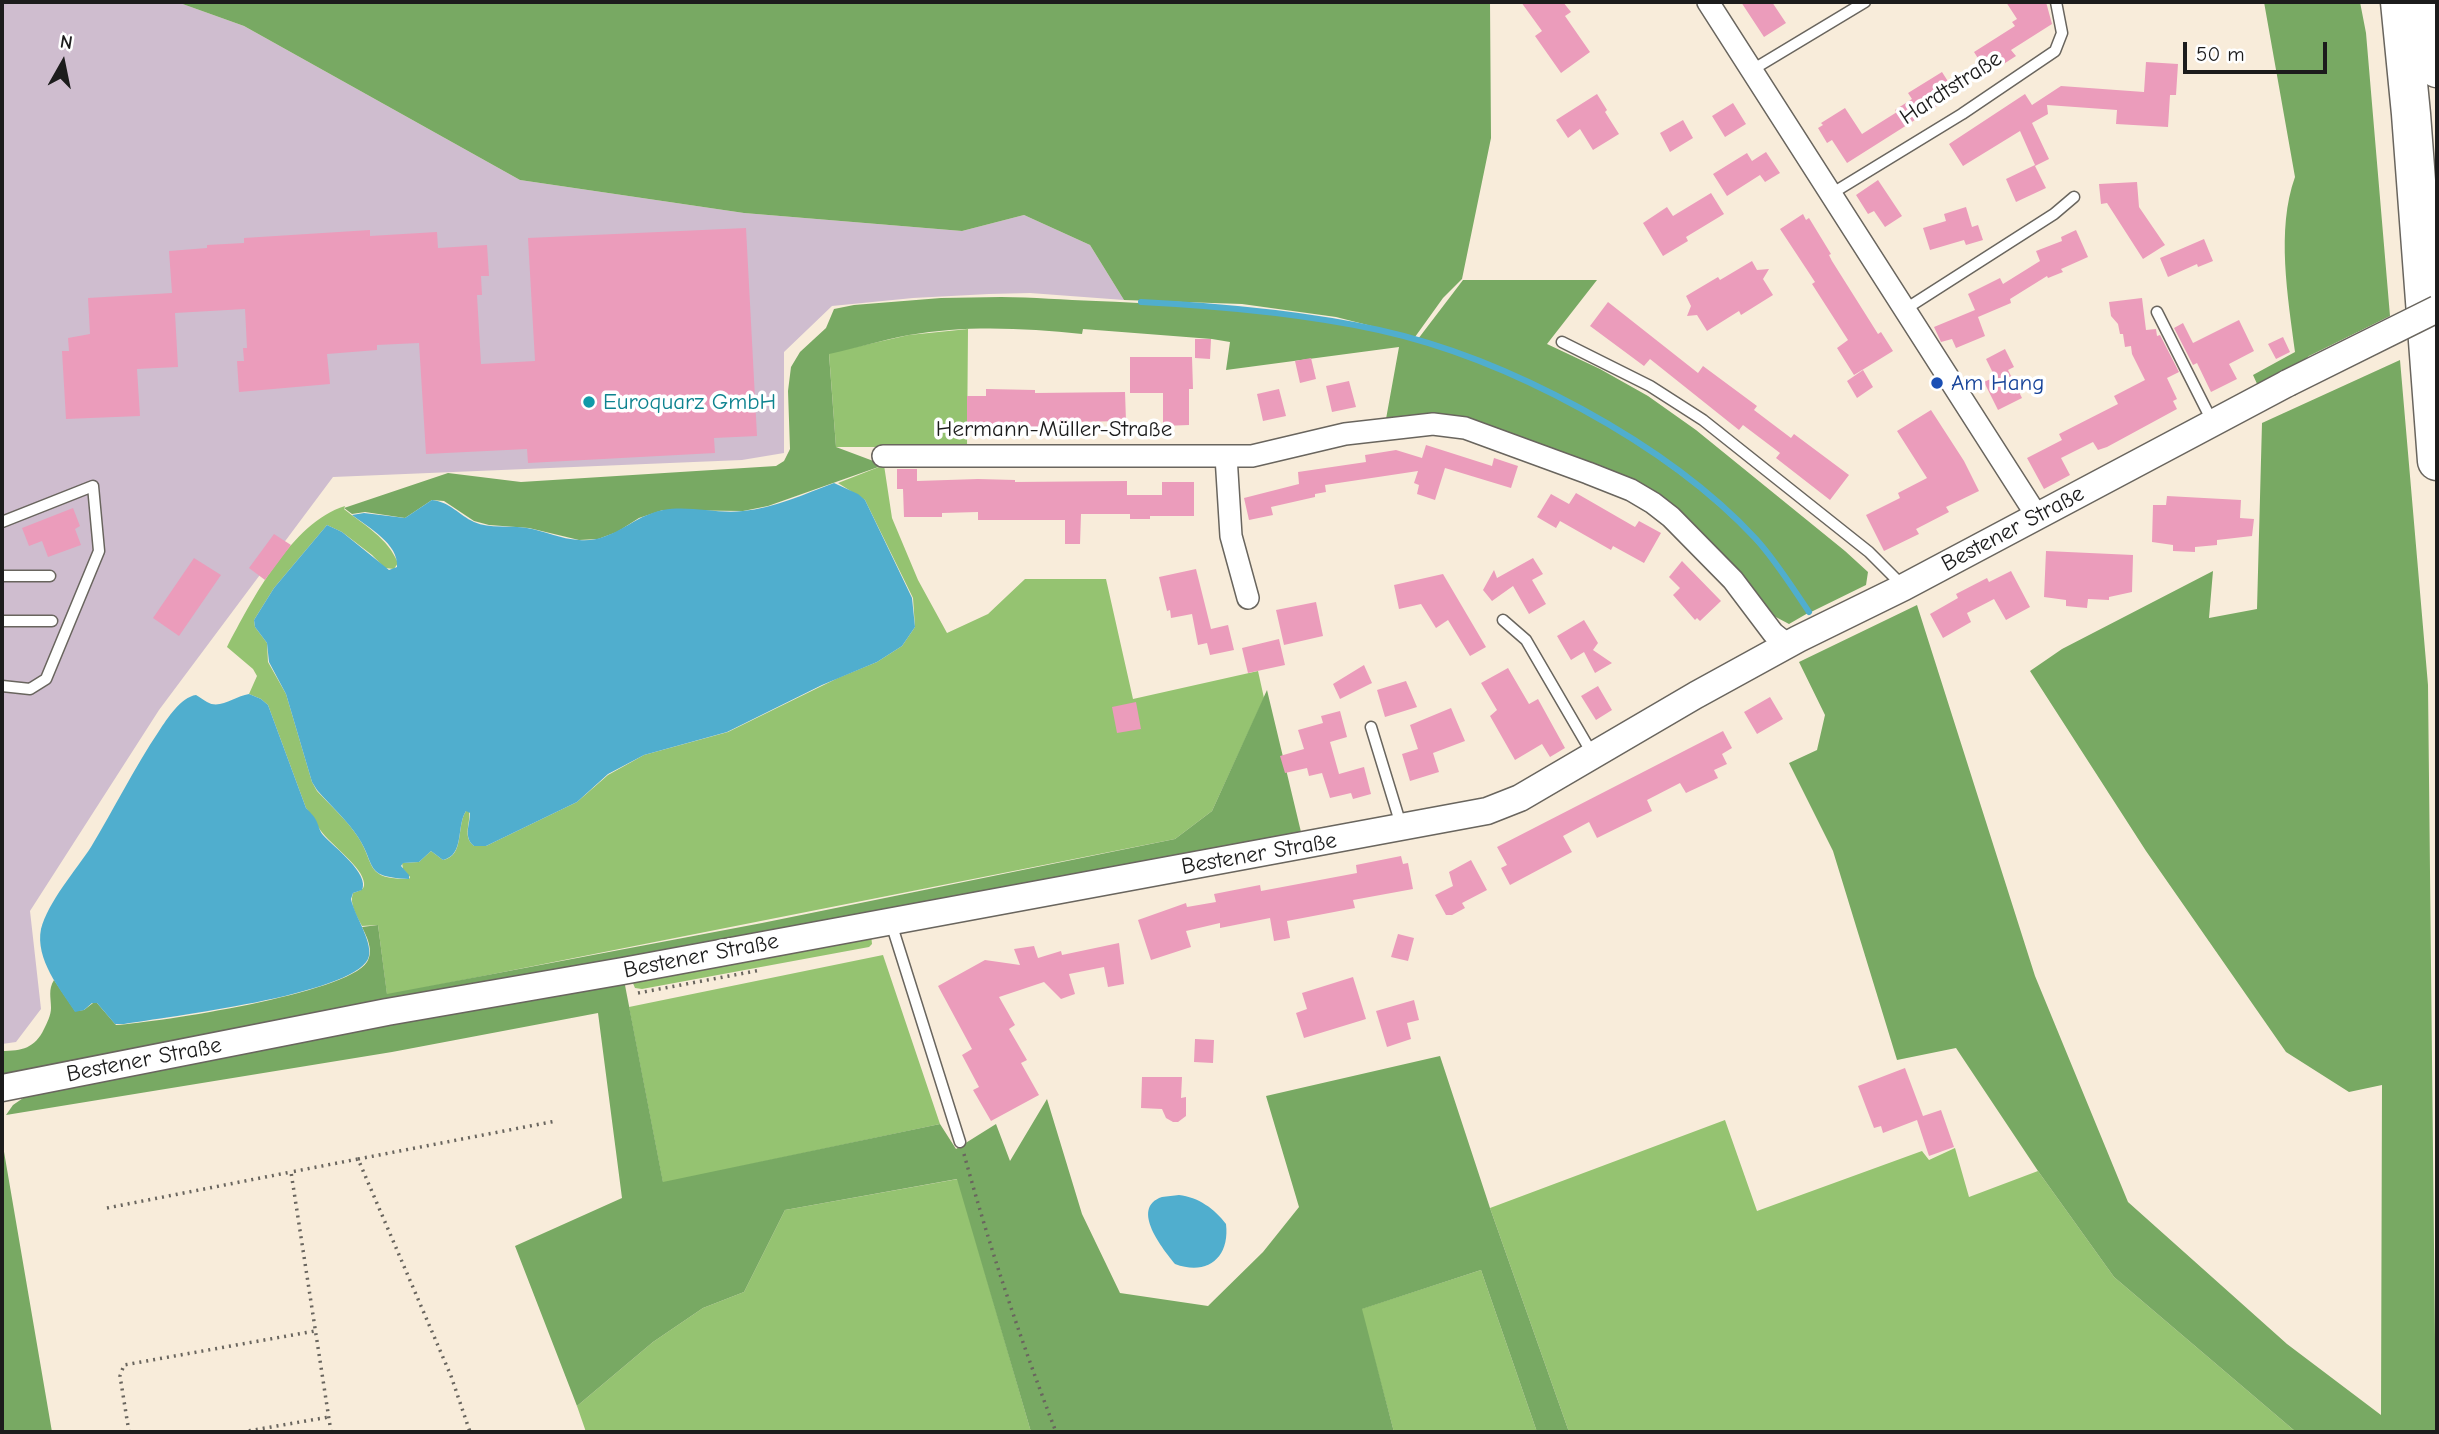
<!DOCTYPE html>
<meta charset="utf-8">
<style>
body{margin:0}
#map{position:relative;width:2439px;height:1434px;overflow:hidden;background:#f8ecda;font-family:"Comic Neue",sans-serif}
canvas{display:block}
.frame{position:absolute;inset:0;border:4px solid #1c1c1c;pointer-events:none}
.north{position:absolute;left:28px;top:28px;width:70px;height:70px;-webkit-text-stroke:5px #fff;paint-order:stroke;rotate:9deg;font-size:19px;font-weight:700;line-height:28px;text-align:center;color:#1c1c1c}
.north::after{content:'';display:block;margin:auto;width:24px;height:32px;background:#1c1c1c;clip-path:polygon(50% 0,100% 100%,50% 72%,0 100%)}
.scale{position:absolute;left:2183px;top:42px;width:144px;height:32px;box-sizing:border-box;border:4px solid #1c1c1c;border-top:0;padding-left:9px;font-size:21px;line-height:24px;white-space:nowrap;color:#1c1c1c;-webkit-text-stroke:5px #fff;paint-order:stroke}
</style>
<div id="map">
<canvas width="2439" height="1434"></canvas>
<div class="frame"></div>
<div class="north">N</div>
<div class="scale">50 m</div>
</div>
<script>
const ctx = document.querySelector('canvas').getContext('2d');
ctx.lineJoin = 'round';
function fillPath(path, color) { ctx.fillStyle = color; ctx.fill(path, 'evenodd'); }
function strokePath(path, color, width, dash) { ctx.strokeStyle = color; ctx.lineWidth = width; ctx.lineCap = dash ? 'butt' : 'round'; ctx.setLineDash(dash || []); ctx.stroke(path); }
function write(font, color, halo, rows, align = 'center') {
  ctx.font = font + ' "Comic Neue",sans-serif'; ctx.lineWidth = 7; ctx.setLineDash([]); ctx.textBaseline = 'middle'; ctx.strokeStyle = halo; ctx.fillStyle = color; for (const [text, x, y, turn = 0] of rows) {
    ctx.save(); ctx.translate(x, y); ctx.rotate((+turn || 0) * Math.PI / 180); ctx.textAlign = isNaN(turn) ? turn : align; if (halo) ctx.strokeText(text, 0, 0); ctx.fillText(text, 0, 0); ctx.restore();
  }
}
fillPath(new Path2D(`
 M 2,2 L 177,2 L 244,26 L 520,180 L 744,213 L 962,231 L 1024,215 L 1090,245 L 1124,300 L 1030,293 L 989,294 L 913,298 L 832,306 L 784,352 L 784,453 L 742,460 L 333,477 L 159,710 L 30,911 L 41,1009 L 16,1042 L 2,1044 Z`), '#cfbdcf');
fillPath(new Path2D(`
 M 968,329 L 967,447 L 836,447 L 829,353 L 909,335 Z
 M 884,465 L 892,518 L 918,580 L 947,633 L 988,614 L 1025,579 L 1106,579 L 1133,699 L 1258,671 L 1264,698 L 1212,811 L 1175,839 L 387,995 L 378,925 L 362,926 C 357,916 349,904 353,893 C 359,891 365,890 364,883 C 363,867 330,844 321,831 C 315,823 313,816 306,808 L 268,705 L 261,699 L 249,694 L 257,676 L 253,669 L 227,647 C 252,600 291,523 345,506 L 344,509 C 364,525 388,538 398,563 L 394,569 L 385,568 L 372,555 L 342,532 L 327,525 L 274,588 L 254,620 L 255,627 L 267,643 L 268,662 L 286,694 L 312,782 L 317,791 C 330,805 347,820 358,837 C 376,865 364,879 409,879 L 410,877 L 403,869 L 402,863 L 419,862 L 431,851 L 443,860 C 465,856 456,826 466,811 L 469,811 C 471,824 462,836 474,846 L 486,846 L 577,802 L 608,775 L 644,755 L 728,732 L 838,678 L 877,662 L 902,646 L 915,627 L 913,598 L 865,500 L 838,483 Z
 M 871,934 L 872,944 L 869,947 L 642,989 L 635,988 L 632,981 Z
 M 883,955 L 940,1124 L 663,1183 L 629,1007 Z
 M 1725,1120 L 1757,1211 L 1922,1151 L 1929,1160 L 1955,1148 L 1969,1197 L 2038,1171 L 2114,1277 L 2296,1432 L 1569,1432 L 1490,1208 Z
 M 958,1179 L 1031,1432 L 586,1432 L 577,1406 L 653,1342 L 703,1308 L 744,1292 L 785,1210 Z
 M 1481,1270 L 1537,1432 L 1394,1432 L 1361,1309 Z`), '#95c371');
fillPath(new Path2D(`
 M 177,2 L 1490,2 L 1491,138 L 1462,279 L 1443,298 L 1415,337 L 1336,317 L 1242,304 L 1124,300 L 1090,245 L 1024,215 L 962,231 L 744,213 L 520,180 L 244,26 Z
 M 2264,2 L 2360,2 L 2366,33 L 2390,316 L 2309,356 L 2293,369 L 2258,386 L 2253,375 L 2295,352 C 2288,297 2276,230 2295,177 Z
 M 1463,280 L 1597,280 L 1547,344 L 1600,369 L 1648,396 L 1696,430 L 1845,551 L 1868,572 L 1866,585 L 1811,612 C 1794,585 1776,559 1754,535 C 1736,516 1714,499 1694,483 C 1610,418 1518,372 1418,339 Z
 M 1001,297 C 1033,297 1064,300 1096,301 C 1196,305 1298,312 1396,335 C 1512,363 1669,449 1751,537 C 1773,560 1791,586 1808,613 L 1789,624 L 1772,615 L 1737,571 L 1587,463 L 1386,419 L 1399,347 L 1226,370 L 1230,342 L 1212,339 L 1083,329 L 1082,334 C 1024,328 967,325 909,335 C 882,340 856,348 829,354 L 836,447 L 884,465 L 768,506 L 743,511 L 663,510 L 639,518 L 617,532 L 598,539 L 579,540 L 529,528 L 489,525 L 474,521 L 444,501 L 432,500 L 405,518 L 365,512 L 352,514 L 344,508 L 448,473 L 521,482 L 776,466 L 784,461 L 790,449 L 788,391 L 791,367 L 800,352 L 826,328 L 834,309 L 854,305 L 941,298 Z
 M 2400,360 L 2428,685 L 2436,1432 L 2296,1432 L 2114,1277 L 2038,1171 L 1956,1048 L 1897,1060 L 1833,851 L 1789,763 L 1817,750 L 1825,715 L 1799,662 L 1917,605 L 2035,976 L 2128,1202 L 2287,1344 L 2381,1415 L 2382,1085 L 2349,1092 L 2286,1052 L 2146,851 L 2030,671 L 2062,649 L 2213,571 L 2209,618 L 2257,609 L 2262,423 Z
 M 1267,690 L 1301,832 L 2,1076 L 2,1051 C 22,1051 35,1048 44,1029 C 47,1023 51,1015 51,1008 C 51,997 48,990 54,980 L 75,1011 L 84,1010 L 93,1003 L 97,1003 L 116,1025 C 159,1022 346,994 367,962 C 374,951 367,937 362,927 L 378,925 L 387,994 L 762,923 L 1175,839 L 1212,811 Z
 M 624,980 L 663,1182 L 940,1124 L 956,1149 L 996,1124 L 1010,1161 L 1047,1099 L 1082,1214 L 1120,1293 L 1208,1306 L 1263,1252 L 1299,1207 L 1266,1096 L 1440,1056 L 1490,1208 L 1569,1432 L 1537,1432 L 1481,1270 L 1362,1309 L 1394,1432 L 1031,1432 L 957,1179 L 785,1210 L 744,1292 L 703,1308 L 653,1342 L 577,1406 L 515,1246 L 622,1198 L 598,1013 L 392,1052 L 6,1115 L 13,1105 L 32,1092 Z
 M 2,1140 L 52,1432 L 2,1432 Z`), '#78a963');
fillPath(new Path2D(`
 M 834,483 L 858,494 L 865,500 L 912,598 L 915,627 L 902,646 L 877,662 L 822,685 L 727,732 L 644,755 L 608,774 L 577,802 L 486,846 L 474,846 C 463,837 470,825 470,813 L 466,811 C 456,826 465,855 443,860 L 431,851 L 419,862 L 403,863 L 401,866 L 409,875 L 409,879 C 363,877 377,866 358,837 C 347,820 331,806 317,790 L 312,782 L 286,694 L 269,662 L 267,643 L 255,627 L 254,620 L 274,588 L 327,525 L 342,532 L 389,570 L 397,567 C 399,544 368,527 352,515 L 364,513 L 405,518 L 432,500 C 450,502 459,515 474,522 C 490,529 510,525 527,528 C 544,531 561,539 579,540 C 613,543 632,516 663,510 C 689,505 716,514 743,511 C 774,508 805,494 834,483 Z
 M 249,694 L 261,699 L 268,705 L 306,808 C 309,811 314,816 316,820 C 319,826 319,830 323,835 C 334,847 370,874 362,890 L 353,893 L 351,899 C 354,915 375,945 368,959 C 351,995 166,1017 124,1024 L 115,1024 L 97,1003 L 92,1003 L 84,1010 L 75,1012 C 60,989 35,959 41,929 C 48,902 76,870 91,847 C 114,809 134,768 159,731 C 167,719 181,697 196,695 C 200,697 203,700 207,702 C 220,710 235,696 249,694 Z
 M 1179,1195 C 1198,1197 1215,1209 1226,1224 C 1230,1258 1207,1276 1175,1264 C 1164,1250 1129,1208 1162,1197 C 1167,1196 1174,1196 1179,1195 Z`), '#50aece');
strokePath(new Path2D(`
 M 1141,302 C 1220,306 1301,313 1379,330 C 1506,358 1667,443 1756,539 C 1776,561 1792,587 1809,612`), '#50aece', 6);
fillPath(new Path2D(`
 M 1521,2 L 1563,2 L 1571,12 L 1565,16 L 1590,52 L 1561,73 L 1535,36 L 1542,31 Z
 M 1741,2 L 1772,2 L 1786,23 L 1764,37 Z
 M 2006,2 L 2046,2 L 2052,24 L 2011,50 L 2016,56 L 1988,74 L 1974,52 L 2015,26 L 2012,22 L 2017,19 Z
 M 2146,62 L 2178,64 L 2176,95 L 2170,95 L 2168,127 L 2116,124 L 2117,110 L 2047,105 L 2048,114 L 2032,123 L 2049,159 L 2035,166 L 2046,188 L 2016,202 L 2006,179 L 2035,165 L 2020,131 L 1963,166 L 1949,144 L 2025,94 L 2032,105 L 2061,86 L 2144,92 Z
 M 1942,72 L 1956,94 L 1847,163 L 1832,140 L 1827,143 L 1818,128 L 1823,125 L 1821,123 L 1845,108 L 1862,134 L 1897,112 L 1895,110 L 1912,99 L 1908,93 Z
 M 1597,94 L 1607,110 L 1605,112 L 1619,134 L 1593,150 L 1580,129 L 1568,138 L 1556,120 Z
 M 1733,103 L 1746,124 L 1725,137 L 1712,116 Z
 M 1683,120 L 1693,138 L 1670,152 L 1660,133 Z
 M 1766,152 L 1780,173 L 1765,182 L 1760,175 L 1727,196 L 1713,174 L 1747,153 L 1752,161 Z
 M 1878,180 L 1902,216 L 1885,227 L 1874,211 L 1868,214 L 1856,195 Z
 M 2137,182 L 2139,207 L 2165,245 L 2143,259 L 2107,203 L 2101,204 L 2099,184 Z
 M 1711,193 L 1724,214 L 1686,237 L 1688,241 L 1663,256 L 1643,223 L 1667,207 L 1673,216 Z
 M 1966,207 L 1972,227 L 1978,225 L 1983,240 L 1966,245 L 1964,240 L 1930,250 L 1923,228 L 1946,221 L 1944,214 Z
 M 1803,214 L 1806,220 L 1809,218 L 1831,254 L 1829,255 L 1832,261 L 1878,334 L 1881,332 L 1893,351 L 1854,375 L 1837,348 L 1848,340 L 1812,284 L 1815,282 L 1780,229 Z
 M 746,228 L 757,436 L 714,438 L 715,453 L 528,463 L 527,449 L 426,454 L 419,343 L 377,345 L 377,350 L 327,354 L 330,384 L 239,392 L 237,361 L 244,361 L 243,348 L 247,348 L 245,309 L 175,313 L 178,367 L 137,369 L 140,416 L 66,419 L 62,351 L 69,351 L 68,338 L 90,334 L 88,298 L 172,293 L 169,251 L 207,248 L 207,245 L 244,243 L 244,238 L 370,230 L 370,236 L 437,232 L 438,248 L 487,245 L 489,276 L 481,276 L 482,295 L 477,295 L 481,364 L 535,361 L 528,238 Z
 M 2076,230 L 2088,257 L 2061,269 L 2063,272 L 2048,278 L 2047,276 L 2010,299 L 2011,303 L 1978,317 L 1985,336 L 1956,348 L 1952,339 L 1941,342 L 1934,327 L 1975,310 L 1968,294 L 2000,278 L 2003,284 L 2040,261 L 2036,251 L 2062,241 L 2061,237 Z
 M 2204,239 L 2213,261 L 2198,267 L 2197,264 L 2168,277 L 2160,258 Z
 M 1752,261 L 1757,270 L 1769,269 L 1763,279 L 1773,295 L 1741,315 L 1739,311 L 1707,331 L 1697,315 L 1687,316 L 1691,306 L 1686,296 L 1718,277 L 1720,280 Z
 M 2142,298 L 2146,330 L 2156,329 L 2157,336 L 2160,335 L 2179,372 L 2167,378 L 2177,399 L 2173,401 L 2177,409 L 2107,447 L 2098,450 L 2093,442 L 2061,458 L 2070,475 L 2044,489 L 2027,458 L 2062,440 L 2059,434 L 2118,404 L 2114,396 L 2145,380 L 2132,354 L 2131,346 L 2125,347 L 2123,334 L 2120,334 L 2118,324 L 2111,316 L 2109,302 Z
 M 1608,302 L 1698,373 L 1703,366 L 1757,406 L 1754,410 L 1791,438 L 1794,434 L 1849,475 L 1830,500 L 1776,458 L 1780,453 L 1743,425 L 1739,430 L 1650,359 L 1644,366 L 1590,326 Z
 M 2239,320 L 2254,351 L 2229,364 L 2237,379 L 2211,392 L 2197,363 L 2193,365 L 2174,328 L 2183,323 L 2193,343 Z
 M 2283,337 L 2290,352 L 2276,359 L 2268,344 Z
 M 1195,339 L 1211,339 L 1210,359 L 1195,358 Z
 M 2005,349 L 2014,367 L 2008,370 L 2022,398 L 1998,410 L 1984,382 L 1995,377 L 1986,359 Z
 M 1130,357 L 1192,357 L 1193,389 L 1189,389 L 1189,425 L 1163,426 L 1163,393 L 1130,393 Z
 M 1311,358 L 1316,379 L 1300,383 L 1295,361 Z
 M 1863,370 L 1873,387 L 1857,398 L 1847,381 Z
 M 1349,381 L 1356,407 L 1332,412 L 1326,386 Z
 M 986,389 L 1035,390 L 1035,393 L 1125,392 L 1126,421 L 1071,422 L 1071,429 L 986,429 L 986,432 L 967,432 L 967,396 L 986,396 Z
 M 1279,389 L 1286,416 L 1263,421 L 1257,394 Z
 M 1931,410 L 1964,461 L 1979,491 L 1946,507 L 1949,512 L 1916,529 L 1919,534 L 1884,551 L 1866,515 L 1900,498 L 1898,493 L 1927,478 L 1897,431 Z
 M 1426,445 L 1492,466 L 1494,458 L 1518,466 L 1511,488 L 1445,468 L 1435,500 L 1417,494 L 1419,485 L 1414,483 L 1418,471 L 1325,485 L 1326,492 L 1315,494 L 1315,497 L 1271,507 L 1273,515 L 1249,520 L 1244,498 L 1299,484 L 1298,472 L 1366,462 L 1365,455 L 1396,450 L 1422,458 Z
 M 897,469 L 917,469 L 917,481 L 978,479 L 1015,480 L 1015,482 L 1127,481 L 1127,495 L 1162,495 L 1162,482 L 1194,482 L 1194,516 L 1150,516 L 1150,519 L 1130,519 L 1130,514 L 1081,514 L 1080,544 L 1065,544 L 1065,520 L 978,520 L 978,512 L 942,513 L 942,517 L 904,517 L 903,489 L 897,489 Z
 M 1576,493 L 1635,527 L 1639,521 L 1661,533 L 1644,563 L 1613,546 L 1611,550 L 1560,521 L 1556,528 L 1537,517 L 1551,494 L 1569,504 Z
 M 2167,496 L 2241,500 L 2240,518 L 2254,519 L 2252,536 L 2217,540 L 2217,545 L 2195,547 L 2195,552 L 2173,551 L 2173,545 L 2152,542 L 2153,505 L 2166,505 Z
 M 73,508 L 80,526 L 75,529 L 81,545 L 48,557 L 42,541 L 29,546 L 22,528 Z
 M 274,534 L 291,545 L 265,580 L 249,568 Z
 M 2046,551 L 2133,555 L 2132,592 L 2109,597 L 2109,600 L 2088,599 L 2087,608 L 2066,606 L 2066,600 L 2044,597 Z
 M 194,558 L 221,575 L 179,636 L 153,618 Z
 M 1533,558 L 1543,574 L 1532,580 L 1546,604 L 1529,614 L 1513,586 L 1492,601 L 1483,590 L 1494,570 L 1497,578 Z
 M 1682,561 L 1721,601 L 1700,621 L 1697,618 L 1695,620 L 1673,595 L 1680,588 L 1669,577 Z
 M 1196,569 L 1211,629 L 1228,625 L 1234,650 L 1210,655 L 1207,643 L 1198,645 L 1192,614 L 1171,618 L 1170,610 L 1167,611 L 1159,577 Z
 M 2011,571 L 2030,607 L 2006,620 L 1994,599 L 1967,613 L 1971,622 L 1943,638 L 1930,614 L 1958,598 L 1956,594 L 1987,578 L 1989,582 Z
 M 1443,574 L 1486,647 L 1470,656 L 1448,620 L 1436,628 L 1421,604 L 1399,609 L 1394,585 Z
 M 1316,602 L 1323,636 L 1284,645 L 1276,610 Z
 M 1584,620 L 1598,643 L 1593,650 L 1612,663 L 1595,673 L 1584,652 L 1571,660 L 1557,636 Z
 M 1279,639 L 1285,665 L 1248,673 L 1242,648 Z
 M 1364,665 L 1372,683 L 1340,699 L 1333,684 Z
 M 1508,668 L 1529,704 L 1538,699 L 1565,748 L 1550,757 L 1542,744 L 1515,760 L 1490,716 L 1497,710 L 1481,683 Z
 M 1406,681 L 1417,707 L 1385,717 L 1377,690 Z
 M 1598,686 L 1612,710 L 1596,720 L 1581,696 Z
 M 1770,697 L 1783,719 L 1757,734 L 1744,712 Z
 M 1136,702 L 1141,729 L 1117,733 L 1112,707 Z
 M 1451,708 L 1465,741 L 1433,753 L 1439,772 L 1410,781 L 1402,754 L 1418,749 L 1410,725 Z
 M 1340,711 L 1347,737 L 1330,742 L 1339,774 L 1364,767 L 1371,794 L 1353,799 L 1351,793 L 1330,798 L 1322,773 L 1309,776 L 1307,768 L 1285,773 L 1280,756 L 1304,749 L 1298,730 L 1323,723 L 1321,716 Z
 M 1723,731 L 1732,748 L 1722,754 L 1727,764 L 1714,770 L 1718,778 L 1686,793 L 1680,783 L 1647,800 L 1652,811 L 1597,838 L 1589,822 L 1563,836 L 1572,852 L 1510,885 L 1501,868 L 1507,865 L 1497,847 Z
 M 1401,856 L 1403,864 L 1408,863 L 1413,889 L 1353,900 L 1355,908 L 1287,921 L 1290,938 L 1274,941 L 1270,918 L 1220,928 L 1220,923 L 1186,931 L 1191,947 L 1151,960 L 1138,920 L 1186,903 L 1187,907 L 1216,902 L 1214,894 L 1260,885 L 1261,891 L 1357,873 L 1356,865 Z
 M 1471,860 L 1487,890 L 1462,903 L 1465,908 L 1452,915 L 1446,915 L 1435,895 L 1453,886 L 1449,872 Z
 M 1398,934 L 1414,938 L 1408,961 L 1391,957 Z
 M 1119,943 L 1124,984 L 1108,987 L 1104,967 L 1069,974 L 1075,994 L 1061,999 L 1044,982 L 999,997 L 1015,1025 L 1009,1029 L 1027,1060 L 1021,1063 L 1039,1095 L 991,1121 L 973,1090 L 979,1087 L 962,1055 L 972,1049 L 938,986 L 985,960 L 1020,965 L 1014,949 L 1034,946 L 1038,958 L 1061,951 L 1062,955 Z
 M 1353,977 L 1366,1019 L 1304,1038 L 1296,1013 L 1307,1009 L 1302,993 Z
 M 1414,1000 L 1419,1020 L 1407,1023 L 1411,1039 L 1387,1047 L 1376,1011 Z
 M 1195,1039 L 1214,1040 L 1213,1063 L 1194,1062 Z
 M 1905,1068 L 1923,1116 L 1941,1110 L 1954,1147 L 1929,1156 L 1917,1120 L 1883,1133 L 1881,1126 L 1874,1128 L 1858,1086 Z
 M 1142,1077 L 1182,1077 L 1181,1098 L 1186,1097 L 1186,1116 L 1178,1122 L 1173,1122 L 1166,1118 L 1162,1109 L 1141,1108 Z`), '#eb9cbb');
const service = new Path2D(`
 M 1752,70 L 1865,2
 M 1831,194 L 1962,114 L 2055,51 L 2062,33 L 2056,2
 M 1904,310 L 2054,214 L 2074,197
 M 2157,312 L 2213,423
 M 1562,342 L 1650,386 L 1703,420 L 1869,552 L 1904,587
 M 2,522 L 93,486 L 99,551 L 46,679 L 30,689 L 2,686
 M 2,576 L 50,576
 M 1503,620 L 1526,640 L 1593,755
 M 2,621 L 52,621
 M 1371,727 L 1401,825
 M 891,923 L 960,1142`);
const minor = new Path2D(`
 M 1708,2 L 2037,516
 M 883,456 L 1252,456 L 1345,434 L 1433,424 L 1465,428 L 1588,473 L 1631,490 L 1653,503 L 1671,517 L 1733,580 L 1773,633 L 1788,645
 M 1226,456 L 1231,536 L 1248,598`);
const tertiary = new Path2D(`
 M 2,1088 L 387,1012 L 623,971 L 1487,811 L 1520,798 L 1696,695 L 1798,639 L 1904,587 L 2288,383`);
const motorway = new Path2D(`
 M 2400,2 L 2411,114 L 2437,461
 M 2431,2 L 2437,68`);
strokePath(service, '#69655e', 13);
strokePath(minor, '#69655e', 24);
strokePath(tertiary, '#69655e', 29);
strokePath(motorway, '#69655e', 41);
strokePath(new Path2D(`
 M 638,993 L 761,970
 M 964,1154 C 990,1249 1021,1341 1056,1432
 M 358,1159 L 556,1121
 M 107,1208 L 291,1172
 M 129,1432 L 120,1376 L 124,1365 L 315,1331
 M 242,1432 L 329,1417
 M 331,1432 L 291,1172 L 358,1159 L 451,1376 L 470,1432`), '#69655e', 3.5, [2, 5]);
strokePath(service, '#fff', 10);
strokePath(minor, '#fff', 21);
strokePath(tertiary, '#fff', 26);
strokePath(motorway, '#fff', 38);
const tertiaryBridge = new Path2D(`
 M 2288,383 L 2437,309`);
strokePath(tertiaryBridge, '#69655e', 29, []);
strokePath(tertiaryBridge, '#fff', 26);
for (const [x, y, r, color] of [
 [1937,383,7,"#1a4fb4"],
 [589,402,7,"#0f9aa8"]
]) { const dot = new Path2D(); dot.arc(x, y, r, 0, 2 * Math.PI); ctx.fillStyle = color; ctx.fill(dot); strokePath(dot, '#fff', 2.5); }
write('23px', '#1c1c1c', '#fff', [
 ["Hardtstraße",1951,88,-33],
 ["Hermann-Müller-Straße",1054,429],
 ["Bestener Straße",2013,529,-28],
 ["Bestener Straße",1259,854,-10],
 ["Bestener Straße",701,956,-11],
 ["Bestener Straße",144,1060,-11]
]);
write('23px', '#164399', '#fff', [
 ["Am Hang",1951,383]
], 'left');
write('23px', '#0d838f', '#fff', [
 ["Euroquarz GmbH",603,402]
], 'left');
</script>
